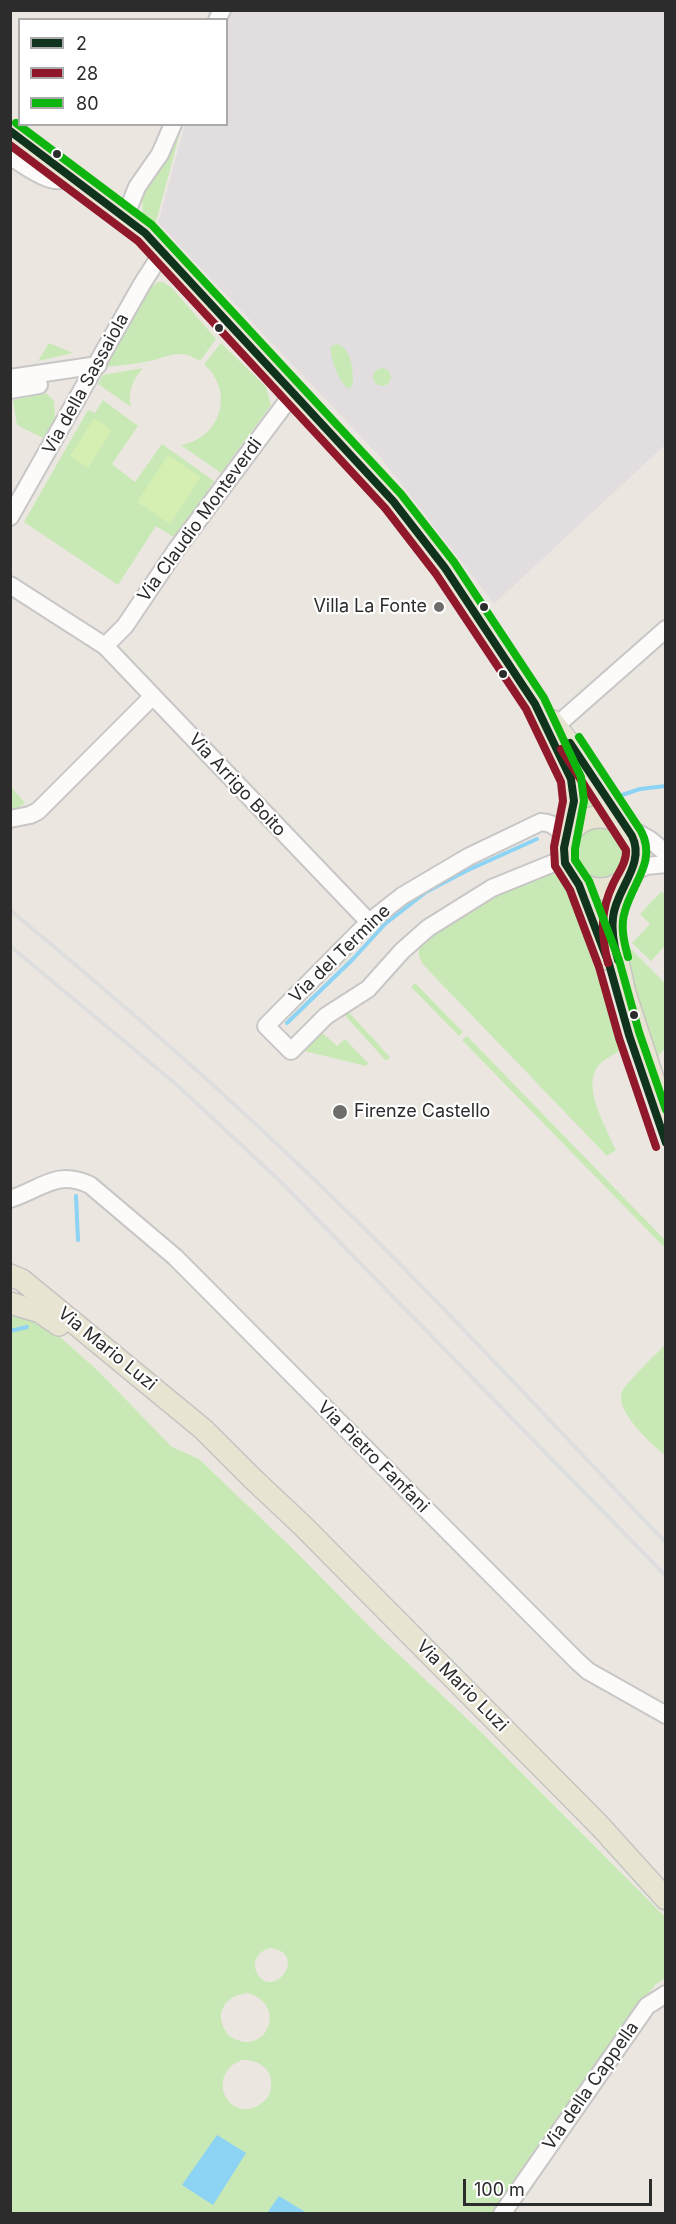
<!DOCTYPE html>
<style>
body{margin:0}
#map{position:relative;width:676px;height:2224px;overflow:hidden;background:#ebe7e0;font-family:Inter,sans-serif}
canvas{display:block}
.frame{position:absolute;inset:0;border:12px solid #2c2c2c;pointer-events:none}
.legend{position:absolute;left:18px;top:18px;width:210px;height:108px;box-sizing:border-box;background:#fff;border:2px solid #ababab;margin:0;padding:8px 10px;list-style:none;font-size:18px;color:#2c2c2c}
.legend li{display:flex;align-items:center;gap:12px;height:30px}
.legend b{width:30px;border:2px solid #ababab}
.scale{position:absolute;left:463px;top:2179px;width:189px;height:27px;box-sizing:border-box;border:3px solid #2c2c2c;border-top:0;padding-left:8px;font-size:18px;line-height:21px;white-space:nowrap;color:#2c2c2c;-webkit-text-stroke:4px #fff;paint-order:stroke}
</style>
<div id="map">
<canvas width="676" height="2224"></canvas>
<div class="frame"></div>
<ul class="legend">
<li><b style="height:8px;background:#10331d"></b>2</li>
<li><b style="height:8px;background:#91172a"></b>28</li>
<li><b style="height:8px;background:#0fb50f"></b>80</li>
</ul>
<div class="scale">100 m</div>
</div>
<script>
const ctx = document.querySelector('canvas').getContext('2d');
ctx.lineJoin = 'round';
function fillPath(path, color) { ctx.fillStyle = color; ctx.fill(path, 'evenodd'); }
function strokePath(path, color, width, dash) { ctx.strokeStyle = color; ctx.lineWidth = width; ctx.lineCap = dash ? 'butt' : 'round'; ctx.setLineDash(dash || []); ctx.stroke(path); }
function write(font, color, halo, rows, align = 'center') {
  ctx.font = font + ' Inter,sans-serif'; ctx.lineWidth = 4.5; ctx.setLineDash([]); ctx.textBaseline = 'middle'; ctx.strokeStyle = halo; ctx.fillStyle = color; for (const [text, x, y, turn = 0] of rows) {
    ctx.save(); ctx.translate(x, y); ctx.rotate((+turn || 0) * Math.PI / 180); ctx.textAlign = isNaN(turn) ? turn : align; if (halo) ctx.strokeText(text, 0, 0); ctx.fillText(text, 0, 0); ctx.restore();
  }
}
fillPath(new Path2D(`
 M 230,11 L 665,11 L 665,445 L 494,604 L 381,458 L 158,223 L 185,125 L 226,124 L 226,19 Z`), '#e2dee0');
fillPath(new Path2D(`
 M 176,125 L 182,125 L 157,218 L 155,222 L 152,222 L 143,214 L 142,198 Z
 M 158,282 L 163,282 L 172,288 L 216,339 L 200,361 C 180,348 170,356 150,361 C 135,364 121,365 106,367 L 151,287 Z
 M 49,343 L 73,353 L 38,361 Z
 M 221,343 L 266,387 L 271,405 L 221,473 L 181,445 C 221,438 235,392 204,364 Z
 M 337,344 C 352,349 353,369 353,383 L 352,386 L 349,389 C 339,383 329,357 331,346 Z
 M373 377a9 9 0 1 1 18 0a9 9 0 1 1-18 0Z
 M 143,368 C 133,379 127,393 131,407 L 98,384 L 103,375 Z
 M 46,393 L 54,401 L 55,418 L 43,438 L 17,425 L 13,400 Z
 M 103,400 L 138,426 L 112,464 L 135,482 L 162,444 L 214,481 L 177,539 L 156,526 L 118,585 L 24,522 L 88,410 L 95,413 Z
 M 581,778 L 605,809 L 595,809 L 580,814 L 580,779 Z
 M 10,786 L 25,803 L 11,812 L 10,812 Z
 M574 852a29 29 0 1 1 58 0a29 29 0 1 1-58 0Z
 M 543,874 L 554,874 L 564,880 L 623,1049 C 616,1053 608,1057 602,1062 C 578,1082 606,1127 616,1150 L 607,1156 L 435,977 C 429,970 417,961 419,951 C 423,927 520,884 543,874 Z
 M 662,891 L 665,895 L 665,946 L 651,961 L 632,943 L 650,924 L 640,914 Z
 M 620,938 L 665,983 L 665,1048 L 657,1058 Z
 M 415,983 L 463,1032 L 459,1036 L 411,987 Z
 M 345,1008 L 390,1057 L 386,1061 L 341,1011 Z
 M 319,1030 L 337,1046 L 345,1039 L 368,1063 L 366,1066 L 300,1050 Z
 M 467,1036 L 665,1240 L 665,1248 L 462,1040 Z
 M 10,1312 L 29,1316 L 50,1328 L 97,1370 L 172,1447 L 199,1459 L 291,1547 L 379,1636 L 480,1731 L 665,1917 L 665,1978 L 655,1985 L 594,2068 L 499,2213 L 11,2213 ZM 270,1948 C 310,1953 273,2002 257,1973 C 251,1961 259,1951 270,1948 ZM 248,1993 C 286,2004 269,2052 237,2040 C 229,2037 224,2031 222,2023 C 217,2006 232,1994 248,1993 ZM 241,2060 C 257,2059 273,2068 271,2086 C 271,2094 266,2101 259,2105 C 230,2123 204,2077 241,2060 Z
 M 664,1346 L 666,1346 L 665,1455 C 652,1445 614,1410 622,1392 C 625,1384 656,1354 664,1346 Z`), '#c8e9b6');
fillPath(new Path2D(`
 M 94,418 L 112,430 L 88,468 L 70,456 Z
 M 168,455 L 201,477 L 170,524 L 137,502 Z`), '#d5eeb2');
fillPath(new Path2D(`
 M 217,2135 L 246,2153 L 213,2205 L 182,2185 Z
 M 279,2196 L 307,2213 L 267,2213 Z`), '#8cd3f4');
strokePath(new Path2D(`
 M 622,795 L 640,789 L 666,786
 M 287,1023 L 353,959 L 385,924 L 426,892 L 466,871 L 537,839
 M 76,1196 L 78,1240
 M 10,1331 L 27,1327`), '#8cd3f4', 4);
const minor = new Path2D(`
 M 217,20 L 222,10
 M 10,157 C 27,166 53,190 72,176
 M 125,217 L 137,187 L 160,154 L 173,124
 M 10,378 L 98,365
 M 10,390 L 39,385
 M 10,517 L 142,284 L 163,251
 M 10,585 L 105,646 L 369,922
 M 105,646 L 125,626 L 176,550 L 294,392
 M 557,725 L 666,629
 M 10,819 L 30,815 L 38,811 L 153,696
 M 625,826 L 649,839 L 666,853
 M 564,850 L 556,862 L 492,888 L 428,928 L 402,951 L 368,989 L 326,1016 L 291,1051 L 266,1026 L 369,922 L 402,896 L 468,857 L 541,822 C 557,823 563,833 564,848
 M 629,875 L 646,866 L 666,864
 M 10,1199 C 42,1189 56,1169 90,1185 L 175,1257 L 577,1661 L 588,1671 L 666,1715
 M 502,2214 L 647,2006 L 666,1994`);
const major = new Path2D(`
 M 10,131 L 145,233 L 316,415 L 408,518 L 445,568 L 535,704 L 573,785 L 573,810 L 566,840
 M 552,721 L 601,785 L 625,826
 M564 853a36 36 0 1 1 72 0a36 36 0 1 1-72 0Z
 M 629,875 L 613,909 L 611,930 L 625,993 L 666,1118
 M 577,881 L 607,959
 M 10,1275 L 22,1280 L 203,1429 L 252,1478 L 303,1526 L 600,1826 L 666,1899
 M 10,1303 L 40,1312 L 59,1325`);
strokePath(minor, '#c8c6c6', 20);
strokePath(major, '#c6c4c2', 24);
strokePath(minor, '#fcfbfa', 16);
strokePath(major, '#e8e4d2', 21);
strokePath(new Path2D(`
 M 10,910 C 109,992 206,1076 299,1165 C 426,1286 545,1416 666,1543
 M 10,946 L 177,1085 L 280,1181 L 666,1576`), '#dededf', 4);
strokePath(new Path2D(`
 M 10,131 L 145,233 L 393,501 L 445,568 L 535,704 L 571,779 L 574,801 L 564,848 L 565,863 L 579,885 L 609,964 L 629,1035 L 666,1143
 M 570,743 L 632,836 C 646,864 616,889 613,917 C 611,932 614,946 618,960`), '#10331d', 8);
strokePath(new Path2D(`
 M 10,145 L 138,241 L 385,508 L 436,574 L 526,709 L 561,782 L 563,801 L 554,847 L 555,866 L 570,890 L 599,967 L 619,1038 L 656,1147
 M 561,749 L 626,850 C 627,862 618,873 613,884 C 600,911 601,934 608,963`), '#91172a', 8);
strokePath(new Path2D(`
 M 16,123 L 152,225 L 401,494 L 454,562 L 544,698 L 581,777 L 584,801 L 575,849 L 575,860 L 589,881 L 619,960 L 639,1032 L 666,1110
 M 579,737 L 641,831 C 657,861 633,882 625,911 C 620,926 624,942 628,957`), '#0fb50f', 8);
for (const [x, y, r, color] of [
 [57,154,5,"#2c2c2c"],
 [219,328,5,"#2c2c2c"],
 [439,607,6,"#6f6d6b"],
 [484,607,5,"#2c2c2c"],
 [503,674,5,"#2c2c2c"],
 [634,1015,5,"#2c2c2c"],
 [340,1112,8,"#6f6d6b"]
]) { const dot = new Path2D(); dot.arc(x, y, r, 0, 2 * Math.PI); ctx.fillStyle = color; ctx.fill(dot); strokePath(dot, '#fff', 2); }
write('18px', '#2c2c2c', '#fff', [
 ["Via della Sassaiola",86,384,-61],
 ["Via Claudio Monteverdi",200,520,-54],
 ["Via Arrigo Boito",237,785,47],
 ["Via del Termine",340,954,-44],
 ["Via Mario Luzi",107,1349,39],
 ["Via Pietro Fanfani",373,1457,45],
 ["Via Mario Luzi",462,1686,45],
 ["Via della Cappella",591,2086,-55]
]);
write('18px', '#2c2c2c', '#fff', [
 ["Villa La Fonte",427,607],
 ["Firenze Castello",354,1112,"left"]
], 'right');
</script>
